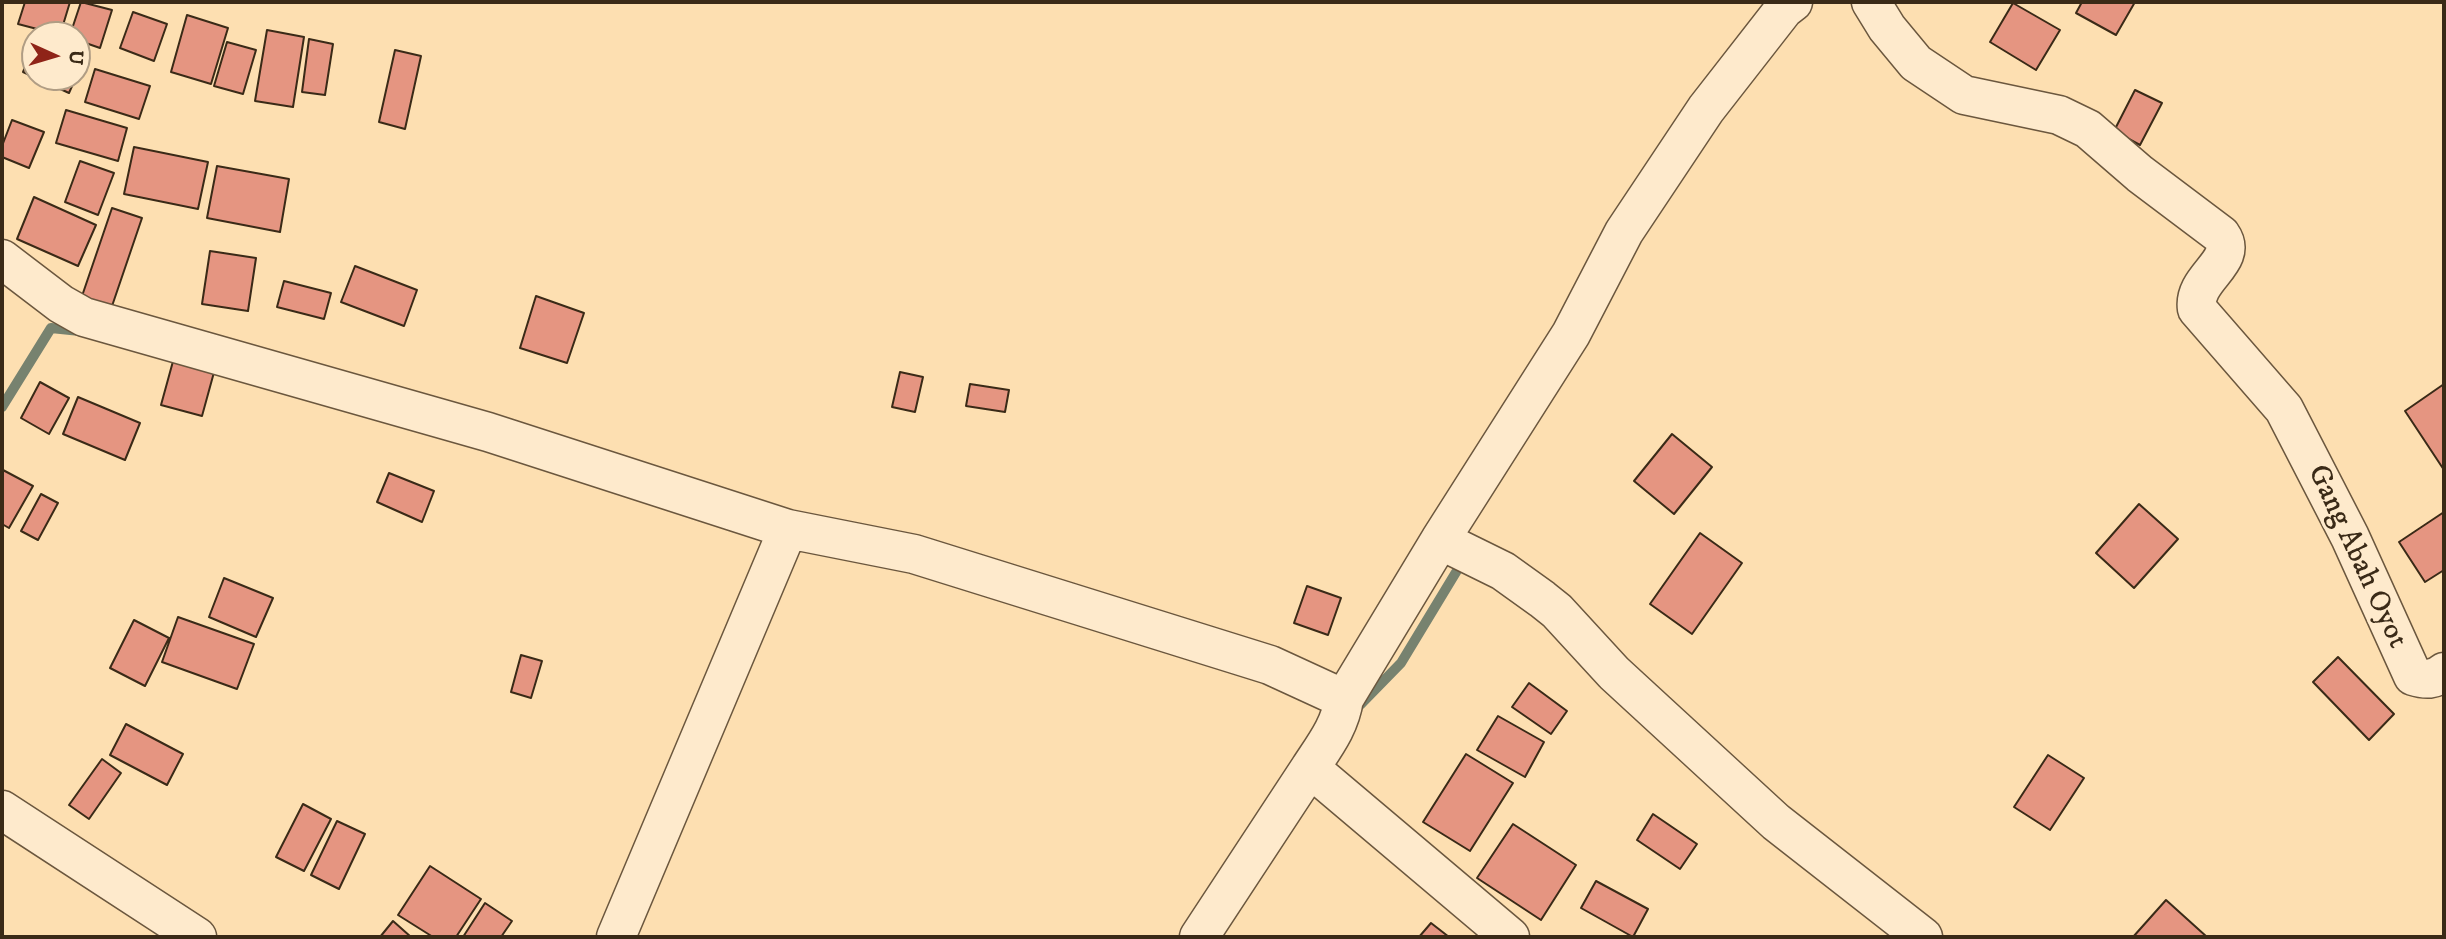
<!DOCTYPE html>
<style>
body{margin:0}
#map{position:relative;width:2446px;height:939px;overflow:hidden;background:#fddfb1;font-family:"IM FELL DW Pica",serif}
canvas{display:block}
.frame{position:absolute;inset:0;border:4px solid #3a2a17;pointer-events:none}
.north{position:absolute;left:21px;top:21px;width:70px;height:70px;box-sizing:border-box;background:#feeacc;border:2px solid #b09d84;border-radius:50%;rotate:94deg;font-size:19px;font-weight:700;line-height:28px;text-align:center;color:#3a2a17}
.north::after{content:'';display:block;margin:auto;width:24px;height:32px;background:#8f2418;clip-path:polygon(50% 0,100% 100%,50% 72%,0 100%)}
</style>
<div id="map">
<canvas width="2446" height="939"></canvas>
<div class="frame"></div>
<div class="north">U</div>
</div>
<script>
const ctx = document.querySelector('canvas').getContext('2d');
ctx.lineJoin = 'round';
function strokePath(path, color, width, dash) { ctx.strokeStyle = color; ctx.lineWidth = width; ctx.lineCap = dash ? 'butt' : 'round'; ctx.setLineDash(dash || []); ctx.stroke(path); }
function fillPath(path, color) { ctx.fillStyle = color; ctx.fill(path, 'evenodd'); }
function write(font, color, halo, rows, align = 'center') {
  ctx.font = font + ' "IM FELL DW Pica",serif'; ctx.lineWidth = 6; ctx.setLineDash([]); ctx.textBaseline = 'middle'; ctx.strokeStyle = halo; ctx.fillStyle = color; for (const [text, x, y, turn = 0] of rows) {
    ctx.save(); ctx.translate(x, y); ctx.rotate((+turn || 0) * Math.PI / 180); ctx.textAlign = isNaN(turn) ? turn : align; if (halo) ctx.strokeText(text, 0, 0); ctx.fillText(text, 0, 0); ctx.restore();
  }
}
strokePath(new Path2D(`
 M 2,407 L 51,328 L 80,331
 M 1360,705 L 1401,663 L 1464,559`), '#77826f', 10);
const building = new Path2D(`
 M 25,2 L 70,2 L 60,35 L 18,24 Z
 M 81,2 L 112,10 L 100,48 L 77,40 L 77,35 L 70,35 Z
 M 2082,2 L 2135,2 L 2116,35 L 2076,13 Z
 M 2013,3 L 2060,30 L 2036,70 L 1990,42 Z
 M 133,12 L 167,24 L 154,61 L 120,48 Z
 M 187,15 L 228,28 L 211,84 L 171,72 Z
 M 267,30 L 304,37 L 293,107 L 255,101 Z
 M 309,39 L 333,44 L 325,95 L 302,92 Z
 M 227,42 L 256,50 L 243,94 L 214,86 Z
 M 35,44 L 35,77 L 76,77 L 69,93 L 23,72 Z
 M 395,50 L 421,56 L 405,129 L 379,122 Z
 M 95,69 L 150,86 L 139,119 L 85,102 Z
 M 2135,90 L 2162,103 L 2140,145 L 2114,131 Z
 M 66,110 L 127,128 L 118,161 L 56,143 Z
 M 12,120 L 44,132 L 29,168 L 2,157 L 2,146 Z
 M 134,147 L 208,162 L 198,209 L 124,194 Z
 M 80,161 L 114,173 L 98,215 L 65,202 Z
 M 217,166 L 289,179 L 280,232 L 207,218 Z
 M 34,197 L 96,225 L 78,266 L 17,239 Z
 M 112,208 L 142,218 L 111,309 L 81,299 Z
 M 210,251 L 256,258 L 248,311 L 202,304 Z
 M 355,266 L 417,290 L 404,326 L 341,302 Z
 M 284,281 L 331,293 L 324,319 L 277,307 Z
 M 536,296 L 584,313 L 567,363 L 520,348 Z
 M 175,354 L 216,365 L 202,416 L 161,405 Z
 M 900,372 L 923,377 L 915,412 L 892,407 Z
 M 40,382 L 69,398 L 49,434 L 21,418 Z
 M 970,384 L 1009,390 L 1005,412 L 966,406 Z
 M 2444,384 L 2444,470 L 2405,411 Z
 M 78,397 L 140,423 L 125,460 L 63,434 Z
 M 1672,434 L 1712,467 L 1674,514 L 1634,481 Z
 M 3,470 L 33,486 L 9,528 L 2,524 Z
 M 389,473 L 434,491 L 422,522 L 377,502 Z
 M 41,494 L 58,503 L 38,540 L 21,531 Z
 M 2139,504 L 2178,539 L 2134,588 L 2096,553 Z
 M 2444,512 L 2444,570 L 2425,582 L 2399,542 Z
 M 1700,533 L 1742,563 L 1692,634 L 1650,604 Z
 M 224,578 L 273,598 L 256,637 L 209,617 Z
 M 1307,586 L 1341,598 L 1328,635 L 1294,623 Z
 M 178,617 L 254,644 L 237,689 L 162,662 Z
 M 134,620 L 169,638 L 145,686 L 110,668 Z
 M 521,655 L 542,661 L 531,698 L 511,692 Z
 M 2338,657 L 2394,714 L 2369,740 L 2313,682 Z
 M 1529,683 L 1567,711 L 1551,734 L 1512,707 Z
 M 1498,716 L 1544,742 L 1525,777 L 1477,750 Z
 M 126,724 L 183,754 L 167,785 L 110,755 Z
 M 1466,754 L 1513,783 L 1470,851 L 1423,822 Z
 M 2048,755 L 2084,778 L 2050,830 L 2014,807 Z
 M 102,759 L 121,773 L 89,819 L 69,805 Z
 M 303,804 L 331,819 L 304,871 L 276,857 Z
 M 1653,814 L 1697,844 L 1680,869 L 1637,840 Z
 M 337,821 L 365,834 L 339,889 L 311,875 Z
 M 1513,824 L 1576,865 L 1541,920 L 1477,878 Z
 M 430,866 L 481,899 L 456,937 L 433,937 L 398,915 Z
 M 1596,881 L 1648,909 L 1633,937 L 1581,908 Z
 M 2166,900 L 2207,937 L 2133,937 Z
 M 485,903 L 512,921 L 501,937 L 463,937 Z
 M 393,921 L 411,937 L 380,937 Z
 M 1431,923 L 1449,937 L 1419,937 Z`);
fillPath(building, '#e59581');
strokePath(building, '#3a2a17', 2);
const minor = new Path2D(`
 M 1871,2 L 1887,28 L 1916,63 L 1964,95 L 2059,115 L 2088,129 L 2140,174 L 2221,235 C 2240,262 2192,277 2197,309 L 2284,409 L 2350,537 L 2413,676 C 2426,680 2434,680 2444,672
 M 2,259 L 61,304 L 84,317 L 488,432 L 788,529 L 914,554 L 1270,665 L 1344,699 C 1340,726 1325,745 1310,768 L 1510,937
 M 1440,540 L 1503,571 L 1542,599 L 1557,611 L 1614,673 L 1776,822 L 1923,937
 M 1344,699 L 1440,540 L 1571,334 L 1624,232 L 1706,109 L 1784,9 L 1793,2
 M 2,810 L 197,937
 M 616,937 L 788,529
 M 1199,937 L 1310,768`);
strokePath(minor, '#6b573e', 41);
strokePath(minor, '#feeacc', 38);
write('30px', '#3a2a17', '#feeacc', [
 ["Gang Abah Oyot",2356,557,65]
]);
</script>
